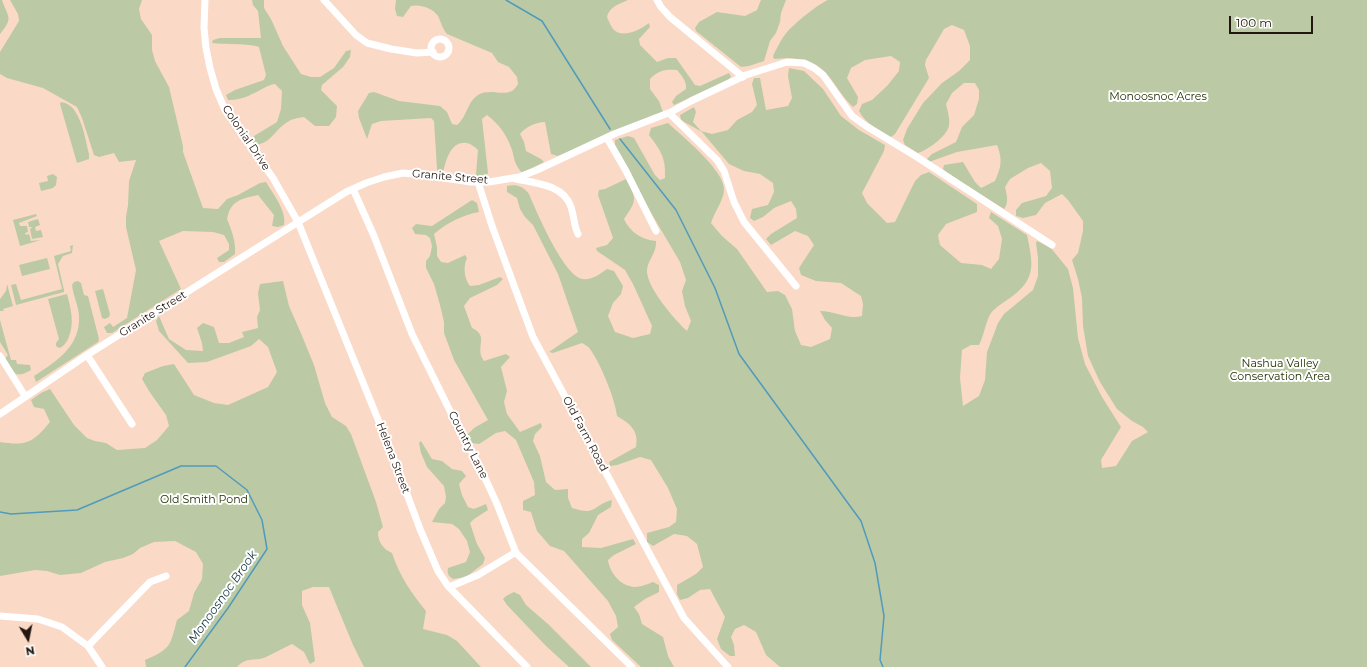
<!DOCTYPE html>
<style>
body{margin:0}
#map{position:relative;width:1367px;height:667px;overflow:hidden;background:#fbd9c7;font-family:Montserrat,sans-serif}
canvas{display:block}
.north{position:absolute;left:8px;top:619px;width:40px;height:40px;-webkit-text-stroke:3px #fff;paint-order:stroke;rotate:170deg;font-size:11px;font-weight:700;line-height:16px;text-align:center;color:#231710}
.north::after{content:'';display:block;margin:auto;width:14px;height:18px;background:#231710;clip-path:polygon(50% 0,100% 100%,50% 72%,0 100%)}
.scale{position:absolute;left:1229px;top:16px;width:84px;height:18px;box-sizing:border-box;border:2px solid #231710;border-top:0;padding-left:5px;font-size:12px;line-height:14px;white-space:nowrap;color:#231710;-webkit-text-stroke:3px #fff;paint-order:stroke}
</style>
<div id="map">
<canvas width="1367" height="667"></canvas>
<div class="north">N</div>
<div class="scale">100 m</div>
</div>
<script>
const ctx = document.querySelector('canvas').getContext('2d');
ctx.lineJoin = 'round';
function fillPath(path, color) { ctx.fillStyle = color; ctx.fill(path, 'evenodd'); }
function strokePath(path, color, width, dash) { ctx.strokeStyle = color; ctx.lineWidth = width; ctx.lineCap = dash ? 'butt' : 'round'; ctx.setLineDash(dash || []); ctx.stroke(path); }
function write(font, color, halo, rows, align = 'center') {
  ctx.font = font + ' Montserrat,sans-serif'; ctx.lineWidth = 4; ctx.setLineDash([]); ctx.textBaseline = 'middle'; ctx.strokeStyle = halo; ctx.fillStyle = color; for (const [text, x, y, turn = 0] of rows) {
    ctx.save(); ctx.translate(x, y); ctx.rotate((+turn || 0) * Math.PI / 180); ctx.textAlign = isNaN(turn) ? turn : align; if (halo) ctx.strokeText(text, 0, 0); ctx.fillText(text, 0, 0); ctx.restore();
  }
}
fillPath(new Path2D(`
 M 0,0 L 2,0 C 8,18 14,17 0,34 Z
 M 10,0 L 142,0 L 139,9 L 141,19 L 152,35 L 152,50 L 155,61 L 169,87 L 183,146 L 183,152 L 203,208 L 218,209 L 227,199 L 238,195 L 260,183 L 266,182 C 273,194 287,211 284,225 L 278,227 L 272,226 L 274,215 L 258,195 C 241,199 231,200 227,219 C 232,231 236,242 235,254 L 224,262 L 219,262 L 217,258 L 229,250 L 229,244 L 224,235 L 213,232 L 183,231 L 159,241 L 181,289 L 112,333 L 107,333 L 104,327 L 110,323 L 113,327 L 127,318 L 136,270 L 126,227 L 126,217 L 128,205 L 129,181 L 136,160 L 119,162 L 114,153 L 99,157 L 94,155 L 82,118 L 77,107 L 43,88 L 7,78 L 0,74 L 0,52 L 19,21 L 18,14 Z
 M 252,0 L 264,0 L 264,8 L 271,19 L 283,46 L 301,74 L 311,77 L 320,77 L 334,68 L 346,51 L 351,50 L 350,57 L 343,67 L 322,85 L 321,90 L 337,106 L 336,117 L 329,126 L 315,126 L 304,117 C 297,118 291,119 286,123 C 273,132 272,142 256,145 L 253,143 L 254,136 L 277,122 L 281,109 L 282,91 L 275,84 C 267,85 260,91 252,94 C 245,98 236,100 228,100 L 226,95 L 235,90 L 264,80 L 266,75 L 259,47 C 248,43 226,45 212,43 L 213,40 L 220,38 L 261,38 L 258,11 L 253,5 Z
 M 396,0 L 628,0 C 619,4 609,7 607,17 C 609,21 610,25 613,29 C 622,39 640,30 649,23 L 650,27 L 639,39 L 640,45 L 657,62 L 668,58 L 676,58 L 695,85 L 700,86 L 729,73 L 731,77 L 728,80 L 674,105 L 672,102 L 676,96 L 686,89 C 687,81 681,75 677,70 C 665,69 659,70 650,79 L 650,89 L 659,101 L 663,112 L 558,156 L 551,154 L 545,122 C 536,122 525,127 520,134 L 524,142 L 526,151 L 541,159 L 544,162 L 522,173 C 514,163 515,161 512,150 C 507,135 499,124 487,115 L 482,119 L 488,173 L 484,179 L 479,179 L 476,174 L 478,150 C 475,147 471,144 467,143 C 450,141 446,161 443,173 L 439,174 L 437,169 L 434,121 L 431,118 L 381,121 L 372,124 L 367,139 L 359,118 L 358,111 L 369,93 L 374,92 L 399,101 L 440,106 L 447,112 L 452,124 L 457,125 C 467,117 467,102 478,95 C 490,88 502,96 512,91 C 514,90 517,86 518,84 L 517,77 L 509,67 L 498,62 L 492,53 L 447,34 C 442,28 441,22 438,16 C 433,8 419,4 411,6 L 403,17 L 397,16 L 395,9 Z
 M 761,0 L 786,0 L 781,13 L 780,22 L 776,33 L 770,41 L 764,61 L 749,66 L 741,67 L 696,31 L 695,28 L 699,22 L 717,12 L 745,16 L 757,10 Z
 M 828,0 L 1367,0 L 1367,667 L 780,667 L 766,655 L 756,632 L 744,625 L 735,629 L 731,637 L 734,645 L 735,656 L 730,656 L 721,649 L 717,639 L 725,617 L 710,589 L 700,590 L 688,598 L 680,600 L 677,594 L 677,585 L 696,574 L 703,567 L 697,544 L 687,536 L 674,534 L 653,546 L 647,542 L 647,533 L 669,527 L 676,522 L 677,509 L 668,488 L 651,460 L 640,457 L 617,465 L 610,466 L 609,462 L 636,447 C 639,430 630,424 617,416 C 615,398 600,363 590,349 C 588,346 585,345 582,343 L 553,353 L 549,352 L 578,332 L 558,274 L 533,225 L 525,217 L 520,209 L 517,198 L 507,192 L 507,186 C 516,184 523,186 529,194 C 537,213 561,269 579,278 C 589,282 599,275 607,269 L 614,271 L 623,286 L 621,294 L 613,303 L 608,316 L 615,332 L 633,338 L 650,334 L 652,326 L 633,284 L 625,270 L 597,251 L 596,248 L 607,245 L 613,238 L 598,195 L 599,190 L 605,189 L 626,179 C 637,200 637,200 624,219 C 630,232 642,240 656,241 C 657,253 648,259 647,270 C 646,287 675,320 687,331 L 691,321 L 685,306 L 682,291 L 686,280 L 680,262 L 650,211 L 615,145 L 615,140 L 628,136 L 634,138 L 655,175 L 660,180 L 665,178 C 666,158 661,151 649,135 L 651,128 L 668,123 C 682,136 727,172 724,191 C 723,201 714,213 711,223 L 722,236 L 737,249 L 767,292 L 778,291 L 785,295 L 792,309 L 795,331 L 801,345 L 811,347 L 830,339 L 832,328 L 825,320 L 820,311 C 836,311 847,320 862,316 L 863,304 L 861,296 L 841,283 L 816,281 L 801,275 L 799,268 L 814,245 L 808,236 L 795,231 L 771,245 L 766,239 L 771,234 L 797,218 L 796,209 L 791,201 L 774,208 L 763,217 L 754,221 L 750,218 L 752,209 L 768,205 L 774,192 L 773,183 L 760,174 L 744,171 L 729,164 L 702,132 L 681,120 L 680,115 L 694,107 L 696,112 L 693,122 L 701,131 L 712,134 L 728,130 L 737,120 L 752,112 L 757,105 L 752,84 L 754,78 L 760,78 L 766,110 L 788,106 L 792,98 L 788,76 L 789,68 L 804,71 L 823,89 L 841,116 L 859,130 L 885,145 L 884,151 L 862,193 L 867,203 L 887,223 L 895,222 L 915,181 L 921,175 L 929,172 L 977,204 L 977,212 L 946,224 L 938,235 L 940,245 L 961,263 L 982,265 L 991,269 L 999,259 L 1002,239 L 998,226 L 989,218 L 991,212 L 1027,235 C 1033,264 1037,279 1010,298 C 1004,302 996,307 991,313 C 986,320 984,336 979,345 L 971,345 L 962,350 L 960,378 L 963,406 L 979,396 L 985,380 L 987,352 L 998,323 L 1004,314 L 1033,290 L 1038,276 L 1038,258 L 1036,243 L 1037,241 L 1051,248 L 1068,269 L 1073,288 L 1078,338 L 1085,364 L 1102,397 L 1121,427 L 1101,460 L 1102,468 L 1116,466 L 1132,441 L 1148,432 L 1143,427 L 1132,421 L 1117,409 L 1100,382 L 1088,356 L 1083,326 L 1082,298 L 1078,279 L 1072,260 L 1078,253 L 1083,231 L 1083,221 L 1068,200 L 1062,194 L 1045,203 L 1036,215 L 1023,218 L 1016,216 L 1016,210 L 1022,203 L 1046,196 L 1052,188 L 1050,171 L 1041,163 L 1028,168 L 1010,179 L 1005,187 C 1007,195 1009,203 1004,209 L 947,173 L 943,169 L 944,165 L 963,162 L 975,182 L 981,188 L 995,181 C 1001,167 1003,160 997,145 L 957,152 L 929,162 L 927,159 L 932,154 L 956,142 L 962,127 L 974,115 L 979,99 L 979,90 L 975,83 L 964,83 L 952,93 L 946,104 C 948,112 950,119 949,126 C 946,137 928,150 918,153 L 905,145 L 903,140 L 907,129 L 923,103 L 942,83 L 959,71 L 970,60 L 970,46 L 964,30 L 952,25 L 944,29 L 926,60 L 925,65 L 929,78 L 895,134 L 891,137 C 879,131 865,123 859,111 L 862,104 L 872,100 L 887,86 L 899,71 L 900,62 L 891,56 L 865,60 L 851,68 L 847,78 L 858,97 L 857,104 L 853,107 C 842,97 836,84 826,73 C 812,58 792,57 774,59 L 773,56 C 777,48 781,39 787,32 C 795,23 817,5 828,0 Z
 M 61,102 C 81,104 85,139 89,154 L 89,159 L 77,163 L 60,104 Z
 M 53,174 L 57,177 L 56,185 L 53,188 L 41,191 L 39,183 L 48,181 L 47,176 Z
 M 472,200 L 477,203 L 479,212 C 462,215 447,223 434,234 L 437,247 L 437,256 L 441,262 L 448,263 L 465,255 L 467,258 C 463,266 464,279 470,286 L 479,285 L 500,277 L 503,279 L 497,285 L 470,298 L 464,306 L 472,328 C 490,336 474,348 484,361 L 506,354 L 510,357 L 501,367 L 507,391 L 504,402 L 507,414 L 520,432 L 541,423 L 542,427 L 535,434 L 533,441 L 540,456 L 546,482 L 555,490 L 568,489 L 568,498 L 572,508 C 597,516 591,506 612,500 L 611,507 L 598,515 L 589,533 L 582,539 L 582,547 L 601,548 L 633,539 L 636,544 L 614,555 L 608,560 C 610,573 620,586 635,587 C 640,587 648,584 653,582 L 659,585 L 659,592 L 645,599 L 634,607 L 639,614 L 642,624 L 663,637 L 668,656 L 674,667 L 641,667 L 612,640 L 610,634 L 618,627 L 616,616 L 608,601 L 564,551 L 550,546 L 537,531 L 531,512 L 523,510 L 523,501 L 535,495 L 534,482 L 516,440 L 505,431 L 496,433 L 479,444 L 472,443 L 467,435 L 474,428 L 488,420 L 454,360 L 444,333 L 444,322 L 440,305 L 434,284 L 426,268 L 426,261 L 430,256 L 432,246 L 430,238 L 426,235 L 415,234 L 412,228 L 416,224 L 432,226 Z
 M 36,214 L 37,216 L 19,223 L 20,226 L 27,226 L 28,232 L 25,233 L 26,235 L 29,234 L 31,241 L 41,240 L 20,246 L 13,220 Z
 M 38,219 L 40,225 L 35,227 L 36,231 L 41,230 L 43,237 L 32,239 L 30,229 L 32,228 L 31,227 L 29,227 L 28,222 Z
 M 73,245 L 72,253 L 63,256 L 58,264 L 64,290 L 64,292 L 16,305 L 11,285 L 16,284 L 21,300 L 62,289 L 54,256 L 71,251 L 70,246 Z
 M 47,258 L 50,269 L 22,276 L 19,265 Z
 M 78,281 L 81,283 L 84,295 L 88,296 L 99,339 L 98,342 L 36,382 L 34,376 C 57,361 81,346 79,315 C 78,305 73,295 72,285 L 74,282 Z
 M 283,281 L 289,306 L 300,331 L 314,365 L 325,403 L 332,417 L 346,426 L 351,434 L 376,502 L 383,527 L 378,532 C 378,542 383,549 392,553 C 399,575 412,594 426,611 L 423,629 L 447,635 L 457,641 L 481,667 L 364,667 L 353,645 L 329,587 L 313,587 L 302,591 L 302,605 L 310,623 L 315,661 L 310,664 L 304,652 L 292,644 C 283,648 275,653 266,657 C 255,662 247,656 237,667 L 146,667 L 145,660 C 171,649 170,646 177,620 L 189,611 L 194,593 L 202,579 L 203,564 L 196,552 L 175,541 L 154,542 L 140,548 L 133,554 L 123,558 L 105,562 L 81,573 L 60,575 L 47,571 L 35,570 L 0,576 L 0,442 C 26,446 33,443 50,422 L 44,409 L 34,407 L 31,400 L 41,393 L 50,389 L 74,425 L 87,438 L 95,441 L 106,443 L 117,450 L 145,448 L 157,440 L 169,426 L 166,415 L 149,391 L 142,379 L 145,373 L 163,366 L 174,364 L 194,395 L 214,403 L 228,405 L 268,387 L 277,372 L 268,347 L 259,339 L 251,346 L 207,362 L 188,363 L 159,331 L 156,321 L 159,316 L 169,339 L 186,350 L 203,351 L 202,343 L 197,328 L 203,323 L 214,327 L 219,343 L 229,343 L 244,337 L 242,332 L 258,328 L 257,317 L 260,310 L 258,293 L 260,284 Z
 M 7,284 L 13,306 L 3,309 L 4,311 L 0,311 L 0,299 L 6,291 Z
 M 103,289 L 110,314 L 109,317 L 105,319 L 102,318 L 95,291 Z
 M 67,294 C 71,309 75,324 68,339 C 66,343 63,347 59,348 L 56,346 L 56,343 L 59,339 L 48,299 Z
 M 0,320 L 11,360 L 16,360 L 17,364 L 30,365 L 31,370 C 14,380 13,372 5,359 L 8,355 L 0,342 Z
 M 421,441 L 432,459 L 442,461 L 452,469 L 462,471 L 466,476 L 459,484 L 462,495 L 468,507 L 474,509 L 486,504 L 488,510 L 474,519 L 470,523 L 477,544 L 485,558 L 483,564 L 466,577 L 453,579 C 448,576 447,573 448,568 L 466,562 L 470,552 L 467,541 L 459,529 L 452,524 L 432,522 L 439,509 L 445,503 L 446,497 L 444,486 L 427,467 L 421,453 L 419,443 Z
 M 514,592 L 520,595 L 526,605 L 548,624 L 591,667 L 569,667 L 545,645 L 507,605 L 503,599 L 506,596 Z`), '#bbcaa4');
strokePath(new Path2D(`
 M 506,0 L 542,21 L 610,129
 M 620,139 L 676,210 L 715,288 L 739,354 L 861,521 L 875,563 L 884,616 L 880,660 L 883,667
 M 0,512 L 11,514 L 77,510 L 181,466 L 216,466 L 247,490 L 262,520 L 267,549 L 228,608 L 185,667`), '#519abc', 1.5);
strokePath(new Path2D(`
 M 205,0 L 204,28 L 206,48 L 210,68 L 216,89 L 225,110 L 273,178 L 298,222 L 392,454 L 420,529 L 438,571 L 448,586 L 527,667
 M 324,0 L 356,35 L 367,43 L 391,49 L 417,53 L 433,52
 M 657,0 L 661,7 L 670,17 L 743,77
 M431 48a9 9 0 1 1 18 0a9 9 0 1 1-18 0Z
 M 669,113 L 717,160 L 724,171 L 734,202 L 744,222 L 796,286
 M 607,138 L 626,171 L 656,231
 M 516,179 C 536,183 564,185 571,207 C 574,216 574,226 578,234
 M 478,182 L 492,226 L 533,337 L 684,618 L 728,667
 M 353,189 L 374,236 L 412,334 L 455,421 L 479,465 L 497,504 L 516,553 L 632,667
 M 87,355 L 132,424
 M 0,356 L 25,396
 M 0,414 L 87,355 L 241,258 L 346,192 L 366,183 L 384,177 L 403,173 L 424,175 L 471,182 L 489,182 L 519,177 L 537,170 L 614,134 L 671,112 L 691,101 L 746,75 L 787,62 L 804,63 L 814,68 L 823,75 L 852,116 L 866,126 L 917,157 L 1052,245
 M 449,587 L 478,575 L 516,552
 M 0,616 L 38,619 L 62,627 L 88,646 L 102,667
 M 88,646 L 150,582 L 166,576`), '#fff', 7);
write('11px', '#212f00', '#fff', [
 ["Monoosnoc Acres",1158,97],
 ["Nashua Valley",1280,364],
 ["Conservation Area",1280,377],
 ["Old Smith Pond",204,500]
]);
write('11px', '#231710', '#fff', [
 ["Colonial Drive",246,138,56],
 ["Granite Street",450,177,5],
 ["Granite Street",153,314,-32],
 ["Old Farm Road",585,434,62],
 ["Country Lane",468,445,63],
 ["Helena Street",393,458,69]
]);
write('italic 12px', '#143645', '#fff', [
 ["Monoosnoc Brook",223,597,-55]
]);
</script>
